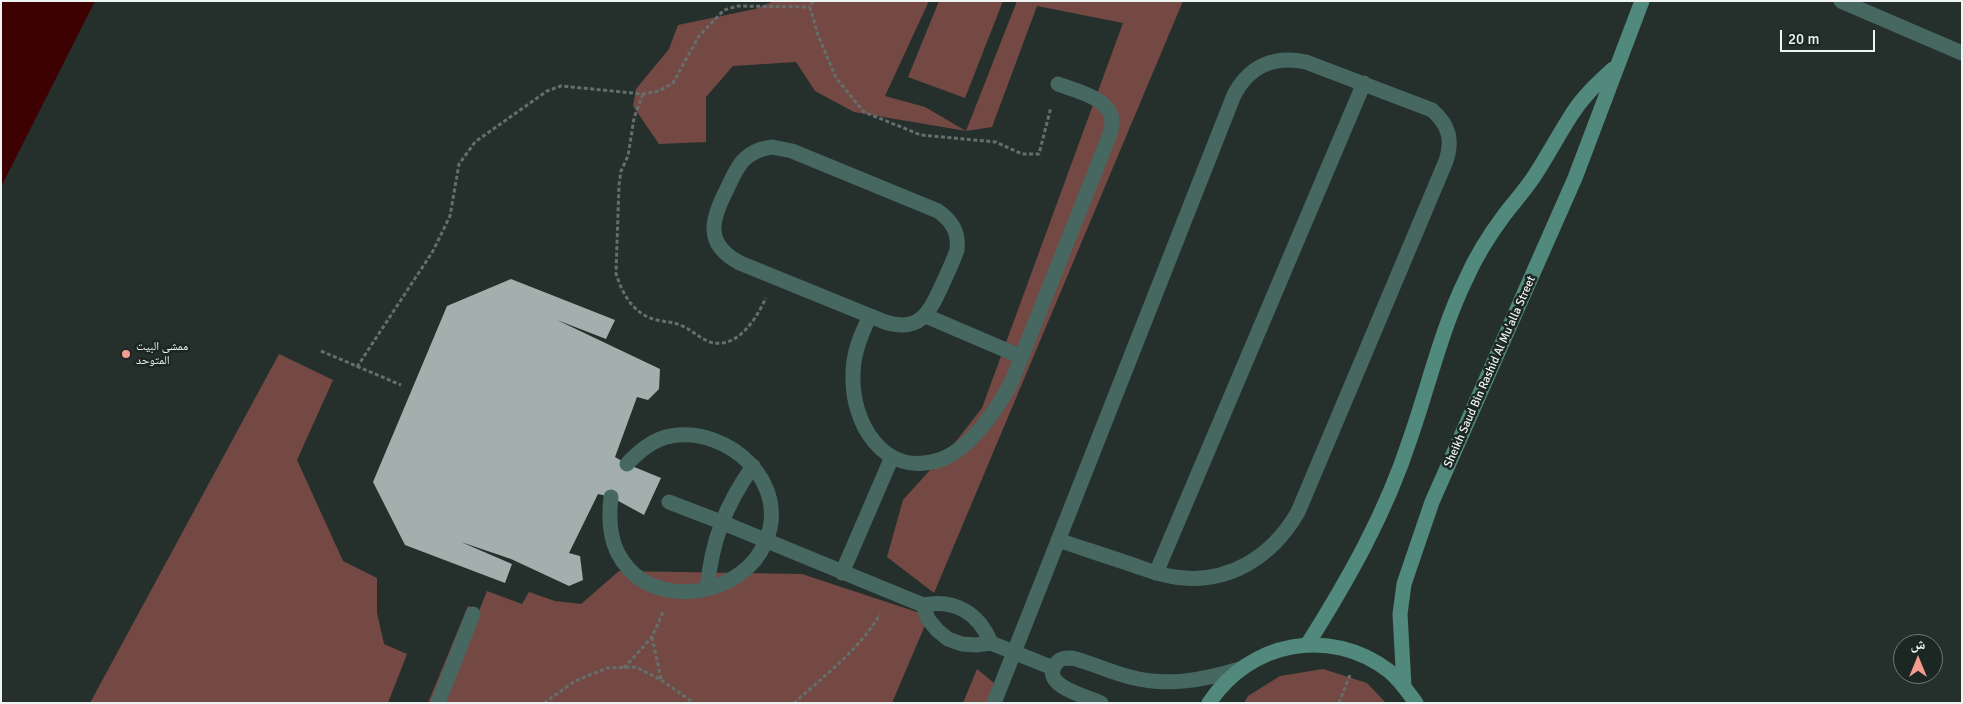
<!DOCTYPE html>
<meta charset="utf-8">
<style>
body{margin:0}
#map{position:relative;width:1963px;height:704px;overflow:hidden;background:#25302d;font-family:Signika,"Noto Naskh Arabic",sans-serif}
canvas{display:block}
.frame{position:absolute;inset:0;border:2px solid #edf4f2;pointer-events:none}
.north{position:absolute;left:1893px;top:634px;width:50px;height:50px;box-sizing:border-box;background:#1c2623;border:1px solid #707876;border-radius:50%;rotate:0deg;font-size:14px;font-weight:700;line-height:20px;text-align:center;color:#edf4f2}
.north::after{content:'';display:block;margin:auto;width:18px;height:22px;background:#f59c91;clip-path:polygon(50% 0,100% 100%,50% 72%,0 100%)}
.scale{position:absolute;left:1780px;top:30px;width:95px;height:22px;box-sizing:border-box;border:2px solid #edf4f2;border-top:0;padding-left:6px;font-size:15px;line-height:18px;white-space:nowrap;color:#edf4f2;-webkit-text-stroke:4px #1c2623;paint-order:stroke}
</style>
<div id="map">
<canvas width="1963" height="704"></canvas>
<div class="frame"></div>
<div class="north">ش</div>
<div class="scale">20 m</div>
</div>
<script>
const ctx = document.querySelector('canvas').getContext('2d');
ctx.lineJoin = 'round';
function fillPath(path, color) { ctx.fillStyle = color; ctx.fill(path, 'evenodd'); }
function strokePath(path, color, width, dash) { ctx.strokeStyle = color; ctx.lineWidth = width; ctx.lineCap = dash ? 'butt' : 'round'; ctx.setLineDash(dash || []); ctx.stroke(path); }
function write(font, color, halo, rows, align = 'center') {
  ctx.font = font + ' Signika,"Noto Naskh Arabic",sans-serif'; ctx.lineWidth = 5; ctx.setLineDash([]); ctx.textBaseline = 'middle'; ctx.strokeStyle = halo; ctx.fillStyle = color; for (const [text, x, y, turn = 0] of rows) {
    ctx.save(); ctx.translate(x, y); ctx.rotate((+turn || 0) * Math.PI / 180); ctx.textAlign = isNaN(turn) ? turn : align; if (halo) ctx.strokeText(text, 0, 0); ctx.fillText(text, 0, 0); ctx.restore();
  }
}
fillPath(new Path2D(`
 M 774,1 L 929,1 L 885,96 L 925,107 L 966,131 L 1017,1 L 1183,1 L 934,593 L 887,557 L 903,500 L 957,440 L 982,408 L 1123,23 L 1037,6 L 992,127 L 966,131 L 854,112 L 815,91 L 796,62 L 733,66 L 706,97 L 706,142 L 659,144 L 633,106 L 636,89 L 669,49 L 678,25 L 755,9 Z
 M 939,1 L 1003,1 L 965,98 L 908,77 Z
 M 279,354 L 333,380 L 297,460 L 343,561 L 377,578 L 377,613 L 384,644 L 407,654 L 388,703 L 90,703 Z
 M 619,571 L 802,574 L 929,616 L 892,703 L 428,703 L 468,606 L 479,611 L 487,591 L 522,604 L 529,592 L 555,601 L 581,604 Z
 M 977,669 L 994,683 L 987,703 L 963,703 Z
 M 1323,669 L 1367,683 L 1386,703 L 1244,703 L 1248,696 L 1280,676 Z`), '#744944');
fillPath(new Path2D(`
 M 1,1 L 95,1 L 1,187 Z`), '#3e0102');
fillPath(new Path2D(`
 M 511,279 L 615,320 L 606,339 L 557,320 L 660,369 L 659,389 L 648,400 L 637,397 L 615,457 L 627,464 L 661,478 L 644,515 L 611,497 L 598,494 L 569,553 L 580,556 L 583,580 L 569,586 L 511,559 L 461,542 L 512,564 L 505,583 L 405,545 L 373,482 L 447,306 Z`), '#a2afac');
strokePath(new Path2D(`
 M 813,1 L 810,7 L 818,35 L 836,78 L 864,112 L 921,135 L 996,142 L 1022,154 L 1039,154 L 1051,107
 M 643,94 L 634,118 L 628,156 L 621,171 L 619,185 L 616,273 C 622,294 634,315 657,320 C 665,322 673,322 680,325 C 691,329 699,338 710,342 C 737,350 756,319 766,298
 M 321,351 L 401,385
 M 357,367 L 433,251 L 450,216 L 459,164 L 475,142 L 547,91 L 561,86 L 643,94 L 659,91 L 673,83 L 699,36 L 724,10 L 738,6 L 810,7
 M 652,637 L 661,679
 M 624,668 L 652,637 L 663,612
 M 544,703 L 575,681 L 607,668 L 636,667 L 661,680 L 694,703
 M 794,703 C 823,677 861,648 880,614
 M 1339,703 L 1350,675`), '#646e6b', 3, [4, 2.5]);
strokePath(new Path2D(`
 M 1841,1 L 1962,53
 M 772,147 L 792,151 L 938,211 C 952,221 959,232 957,250 C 953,262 947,274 942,285 C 929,313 920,333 885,322 L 740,263 C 704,244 711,220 727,189 C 738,165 744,151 772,147 Z
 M 870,316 C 861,334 853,353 853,374 C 851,422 883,478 939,460 C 970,450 998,408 1012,381 L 1108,139 C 1110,134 1112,129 1112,124 C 1113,98 1076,91 1058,84
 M 926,316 L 1022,357
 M 611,497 C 608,523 610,548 628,568 C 664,610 744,593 765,543 C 792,484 729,426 671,436 C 653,439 639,451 627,464
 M 669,502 L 721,522 L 923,605 C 955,599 979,613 991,643
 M 842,573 L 892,457
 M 1156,573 L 1364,83
 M 707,589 C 712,540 725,506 753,466
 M 923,605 L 928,619 L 937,630 L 948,639 L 962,644 L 976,645 L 991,643 L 1053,668
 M 438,703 L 473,614
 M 994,703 L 1234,95 C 1249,66 1274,55 1306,62 L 1432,110 C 1449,125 1453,140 1446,161 L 1298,512 C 1272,557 1228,585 1175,577 C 1158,575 1143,568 1127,563 C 1104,555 1081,548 1058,540
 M 1101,703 C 1088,697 1041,686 1055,665 C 1059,658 1065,658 1072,658 C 1092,663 1110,672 1130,677 C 1167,687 1204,680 1240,669`), '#466860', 15);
strokePath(new Path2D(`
 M 1307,645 C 1348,580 1386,513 1410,439 C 1429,385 1441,330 1466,279 C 1476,256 1490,234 1505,214 C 1515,201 1526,189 1535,175 C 1548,155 1559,134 1572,114 C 1583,96 1598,83 1613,69
 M 1404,686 L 1400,614 L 1404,584 L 1432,502 L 1575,178 L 1642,1
 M 1209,703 C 1250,641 1330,626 1389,671 C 1400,680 1408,692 1416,703`), '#51897c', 15);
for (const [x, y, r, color] of [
 [126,354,5,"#f59c91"]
]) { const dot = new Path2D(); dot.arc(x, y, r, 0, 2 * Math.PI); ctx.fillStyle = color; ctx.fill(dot); strokePath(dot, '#1c2623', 2); }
write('12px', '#edf4f2', '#1c2623', [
 ["ممشى البيت",136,347],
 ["المتوحد",136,361]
], 'left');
write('12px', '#edf4f2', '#1c2623', [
 ["Sheikh Saud Bin Rashid Al Mu'alla Street",1490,372,-66]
]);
</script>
